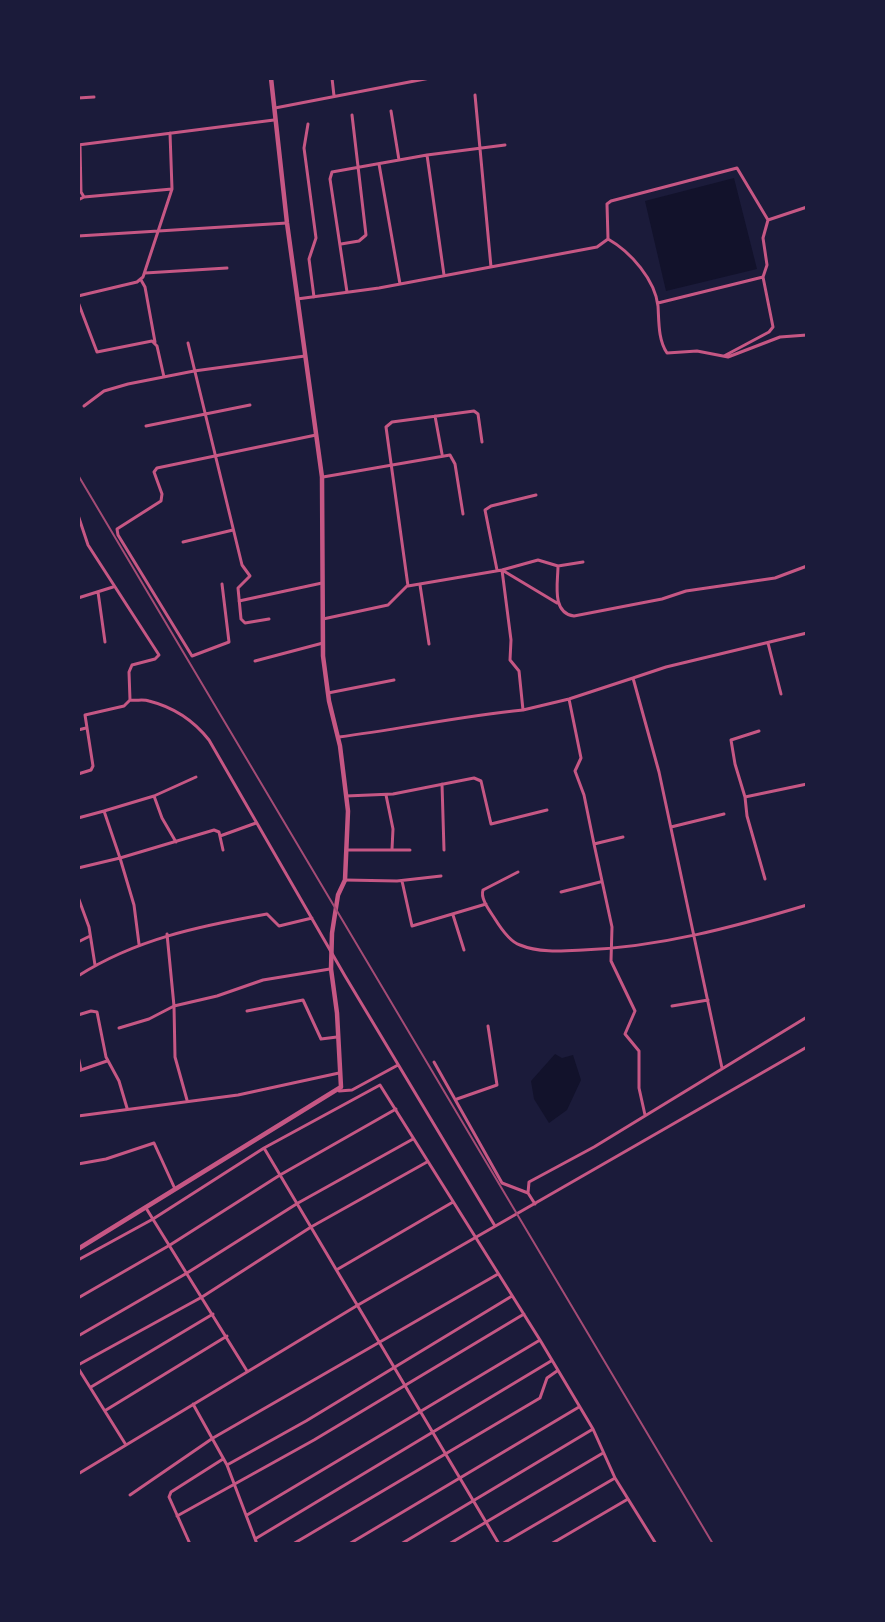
<!DOCTYPE html>
<style>
body{margin:0}
#map{position:relative;width:885px;height:1622px;overflow:hidden;background:#1b1b3a;font-family:Quicksand,sans-serif}
canvas{display:block}
.frame{position:absolute;inset:0;border:80px solid #1b1b3a;pointer-events:none}
</style>
<div id="map">
<canvas width="885" height="1622"></canvas>
<div class="frame"></div>
</div>
<script>
const ctx = document.querySelector('canvas').getContext('2d');
ctx.lineJoin = 'round';
function fillPath(path, color) { ctx.fillStyle = color; ctx.fill(path, 'evenodd'); }
function strokePath(path, color, width, dash) { ctx.strokeStyle = color; ctx.lineWidth = width; ctx.lineCap = dash ? 'butt' : 'round'; ctx.setLineDash(dash || []); ctx.stroke(path); }
fillPath(new Path2D(`
 M 734,178 L 757,269 L 666,291 L 645,201 Z
 M 555,1054 L 562,1058 L 573,1055 L 581,1080 L 567,1110 L 549,1123 L 534,1099 L 531,1081 Z`), '#12122b');
strokePath(new Path2D(`
 M 332,78 L 334,96
 M 475,95 L 491,267
 M 78,98 L 94,97
 M 275,108 L 430,78
 M 391,111 L 399,160
 M 308,124 L 304,148 L 316,238 L 309,259 L 314,297
 M 78,145 L 274,120
 M 80,145 L 81,192 L 84,197 L 172,189
 M 427,155 L 444,275
 M 379,164 L 400,284
 M 78,200 L 84,197
 M 78,236 L 287,223
 M 608,239 C 631,252 655,280 658,306 C 659,321 658,340 667,353 L 697,351 L 728,357 L 780,337 L 807,335
 M 341,244 L 359,241 L 366,235 L 352,115
 M 145,273 L 227,268
 M 141,280 L 145,287 L 155,342
 M 347,292 L 330,179 L 332,172 L 427,155 L 505,145
 M 78,296 L 137,282 L 143,277 L 172,189 L 170,133
 M 297,299 L 379,288 L 597,247 L 608,239 L 607,204 L 611,201 L 737,168 L 768,220 L 807,207
 M 78,302 L 97,352 L 152,341 L 157,346 L 164,377
 M 658,303 L 763,277 L 767,265 L 763,238 L 768,220
 M 188,343 L 242,565 L 250,576 L 238,588 L 241,619 L 245,623 L 269,619
 M 724,356 L 769,332 L 773,327 L 763,277
 M 84,406 L 104,391 L 128,384 L 194,371 L 305,356
 M 435,416 L 442,454
 M 146,426 L 250,405
 M 482,442 L 478,414 L 474,411 L 392,422 L 386,427 L 408,586 L 502,570 L 538,560 L 558,566 L 583,562
 M 323,477 L 450,455 L 455,464 L 463,514
 M 78,515 L 88,545 L 159,655 L 155,659 L 132,665 L 129,672 L 130,700 C 137,701 143,699 149,701 C 173,707 194,721 209,740 L 345,976 L 495,1226
 M 183,542 L 233,530
 M 558,566 C 558,582 551,613 574,616 L 662,599 L 686,591 L 775,578 L 807,566
 M 497,570 L 485,510 L 491,506 L 536,495
 M 502,570 L 511,640 L 510,660 L 519,671 L 523,710 L 569,699 L 633,678 L 659,772 L 722,1068
 M 502,570 L 557,603
 M 222,584 L 229,642 L 192,656 L 118,535 L 117,529 L 161,501 L 162,494 L 154,472 L 157,468 L 316,435
 M 420,585 L 429,644
 M 98,592 L 105,642
 M 78,598 L 113,587
 M 239,601 L 322,583
 M 323,619 L 388,605 L 407,586
 M 768,643 L 781,694
 M 255,661 L 323,643
 M 633,678 L 666,667 L 807,633
 M 328,693 L 394,680
 M 569,699 L 581,758 L 575,771 L 584,795 L 594,844
 M 78,730 L 86,728
 M 759,731 L 731,740 L 735,764 L 745,797 L 807,784
 M 339,737 C 401,729 461,716 523,710
 M 78,774 L 91,770 L 93,766 L 85,715 L 124,706 L 130,700
 M 442,784 L 444,850
 M 386,795 L 393,829 L 392,849
 M 154,796 L 196,777
 M 346,796 L 393,794 L 474,778 L 481,781 L 491,824 L 547,810
 M 745,797 L 747,816 L 765,879
 M 78,818 L 104,811
 M 671,827 L 724,814
 M 220,836 L 256,823
 M 623,837 L 594,844 L 612,927 L 611,961 L 635,1011 L 625,1034 L 639,1051 L 639,1088 L 645,1115
 M 347,850 L 410,850
 M 78,868 L 120,858 L 104,811 L 154,796 L 162,818 L 176,842
 M 518,872 L 483,890 C 480,899 490,911 495,919 C 500,927 510,942 520,945 C 539,953 563,951 583,950 C 660,947 734,927 807,905
 M 345,880 L 397,881 L 441,876
 M 402,881 L 412,926 L 486,904
 M 561,892 L 600,882
 M 78,897 L 89,927 L 95,965
 M 453,915 L 464,950
 M 167,934 L 174,1006 L 175,1057 L 187,1100
 M 78,942 L 90,936
 M 139,944 L 134,905 L 120,858 L 214,830 L 219,832 L 223,850
 M 78,976 C 136,939 200,926 267,914 L 279,926 L 312,918
 M 672,1006 L 708,1000
 M 247,1011 L 303,1000 L 321,1039 L 337,1037
 M 78,1015 L 91,1011 L 97,1012 L 106,1057 L 119,1081 L 127,1108
 M 119,1028 L 149,1019 L 174,1006 L 217,996 L 263,980 L 330,969
 M 78,1056 L 81,1070
 M 434,1062 L 502,1183 L 528,1193
 M 78,1071 L 107,1061
 M 339,1091 L 352,1090 L 398,1065
 M 457,1099 L 497,1085 L 488,1026
 M 78,1116 L 238,1095 L 339,1073
 M 264,1148 L 499,1544
 M 78,1164 L 106,1159 L 154,1143 L 175,1189
 M 535,1204 L 528,1193 L 529,1182 L 594,1147 L 807,1017
 M 146,1208 L 247,1371
 M 78,1260 L 153,1219 L 264,1148 L 380,1085 L 540,1340 L 593,1429 L 615,1478 L 656,1544
 M 338,1269 L 453,1202
 M 78,1298 L 170,1245 L 280,1175 L 396,1109
 M 78,1336 L 187,1273 L 298,1203 L 413,1139
 M 78,1365 L 202,1297 L 311,1227 L 427,1162
 M 78,1368 L 126,1445
 M 91,1387 L 213,1314
 M 193,1404 L 227,1465 L 257,1544
 M 106,1410 L 227,1336
 M 227,1465 L 306,1421 L 512,1296
 M 78,1474 L 358,1305 L 807,1047
 M 130,1495 L 213,1438 L 498,1274
 M 247,1515 L 540,1340
 M 177,1516 L 314,1440 L 524,1314
 M 255,1539 L 551,1361
 M 190,1544 L 169,1497 L 171,1492 L 223,1459
 M 293,1544 L 540,1398 L 547,1378 L 557,1371
 M 349,1544 L 579,1407
 M 401,1544 L 593,1429
 M 449,1544 L 603,1453
 M 502,1544 L 615,1478
 M 551,1544 L 628,1499`), '#c65784', 3);
strokePath(new Path2D(`
 M 78,1249 L 341,1087 L 337,1013 L 331,969 L 332,933 L 338,895 L 345,880 L 348,811 L 340,746 L 329,701 L 323,656 L 322,477 L 287,223 L 271,78`), '#c65784', 4.5);
strokePath(new Path2D(`
 M 78,475 L 713,1544`), '#a44b75', 2);
</script>
